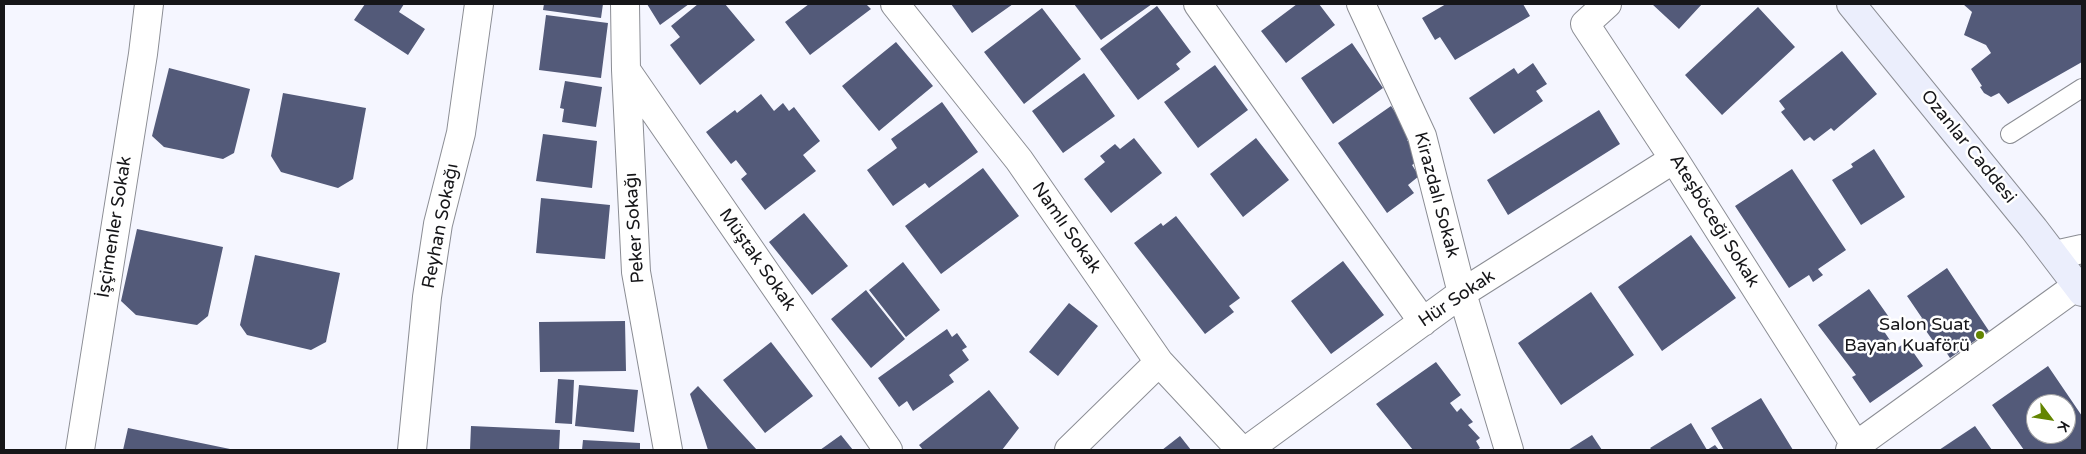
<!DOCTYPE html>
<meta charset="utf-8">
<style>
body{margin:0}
#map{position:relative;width:2086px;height:454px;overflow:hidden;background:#f5f6ff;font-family:"Varela Round",sans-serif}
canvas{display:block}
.frame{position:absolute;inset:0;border:5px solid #161619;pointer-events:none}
.north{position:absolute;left:2026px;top:394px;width:50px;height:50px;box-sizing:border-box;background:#fff;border:1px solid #a2a2a3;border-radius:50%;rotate:121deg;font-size:14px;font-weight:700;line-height:20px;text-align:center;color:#161619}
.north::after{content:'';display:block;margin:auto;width:18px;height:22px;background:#638501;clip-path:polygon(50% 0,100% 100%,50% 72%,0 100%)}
</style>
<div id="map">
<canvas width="2086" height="454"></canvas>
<div class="frame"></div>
<div class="north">K</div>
</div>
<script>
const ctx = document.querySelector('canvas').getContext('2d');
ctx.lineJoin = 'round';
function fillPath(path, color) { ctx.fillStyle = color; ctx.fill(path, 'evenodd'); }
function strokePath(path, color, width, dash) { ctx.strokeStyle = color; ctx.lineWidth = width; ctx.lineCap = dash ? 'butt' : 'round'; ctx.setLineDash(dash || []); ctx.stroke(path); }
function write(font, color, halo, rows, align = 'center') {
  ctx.font = font + ' "Varela Round",sans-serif'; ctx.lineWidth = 5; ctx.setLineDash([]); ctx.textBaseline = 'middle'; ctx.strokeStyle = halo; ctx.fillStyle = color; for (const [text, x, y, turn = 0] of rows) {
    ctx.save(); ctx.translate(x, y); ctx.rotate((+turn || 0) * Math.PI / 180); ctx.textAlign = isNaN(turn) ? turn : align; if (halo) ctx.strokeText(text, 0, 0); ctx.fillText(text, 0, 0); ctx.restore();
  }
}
fillPath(new Path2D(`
 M 365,4 L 404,4 L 399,12 L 425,29 L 408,55 L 354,20 Z
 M 544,4 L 603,4 L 601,18 L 543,10 Z
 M 647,4 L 689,4 L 660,25 Z
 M 698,4 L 725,4 L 755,40 L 700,85 L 670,45 L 680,37 L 671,26 Z
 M 809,4 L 866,4 L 871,9 L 810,55 L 785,22 Z
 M 951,4 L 1013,4 L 972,33 Z
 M 1074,4 L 1152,4 L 1101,40 Z
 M 1297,4 L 1319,4 L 1335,25 L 1286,63 L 1261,31 Z
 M 1446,4 L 1523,4 L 1530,16 L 1455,60 L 1440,37 L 1435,40 L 1422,18 Z
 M 1652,4 L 1702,4 L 1679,29 Z
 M 1963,4 L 2082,4 L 2082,62 L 2008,104 L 1999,93 L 1991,97 L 1984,93 L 1980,87 L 1982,86 L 1971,69 L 1991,53 L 1986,45 L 1964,35 L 1972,12 Z
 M 1157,6 L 1191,52 L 1176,64 L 1180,69 L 1138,100 L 1100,49 Z
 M 1758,7 L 1795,47 L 1722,115 L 1685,75 Z
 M 1042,8 L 1081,59 L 1024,104 L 984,52 Z
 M 546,15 L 608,23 L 601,78 L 539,70 Z
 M 896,42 L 933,86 L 879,131 L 842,86 Z
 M 1352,43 L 1383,88 L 1333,124 L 1301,78 Z
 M 1842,51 L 1877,94 L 1834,131 L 1831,128 L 1814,141 L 1810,137 L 1804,141 L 1781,112 L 1785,109 L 1779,101 Z
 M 1533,63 L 1547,84 L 1536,91 L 1543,101 L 1494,134 L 1469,98 L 1514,68 L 1518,74 Z
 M 1215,65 L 1248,110 L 1198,148 L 1164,102 Z
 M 169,68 L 250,89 L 234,153 L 223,159 L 164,147 L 152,136 Z
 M 1084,73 L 1115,116 L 1063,153 L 1032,111 Z
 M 565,81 L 602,87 L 596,127 L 562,122 L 564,109 L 560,108 Z
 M 283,93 L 366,108 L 353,179 L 338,188 L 281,172 L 271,156 Z
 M 761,94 L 774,111 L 783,103 L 789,111 L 794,107 L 820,141 L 803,155 L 816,171 L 765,210 L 741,179 L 747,174 L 736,160 L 731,164 L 706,132 L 735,110 L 737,113 Z
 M 942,102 L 978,152 L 929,188 L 925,183 L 893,206 L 867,170 L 897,148 L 891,139 Z
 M 1391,106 L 1412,137 L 1407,140 L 1421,159 L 1412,165 L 1419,176 L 1408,185 L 1414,193 L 1387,213 L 1338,143 Z
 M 1599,110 L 1620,144 L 1508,215 L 1487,180 Z
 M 543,134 L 597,141 L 592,188 L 536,181 Z
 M 1134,138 L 1162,173 L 1111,213 L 1084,179 L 1105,162 L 1100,156 L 1115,144 L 1120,149 Z
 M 1256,138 L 1289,180 L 1243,217 L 1210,174 Z
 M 1874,149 L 1905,197 L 1861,225 L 1832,180 L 1853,167 L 1851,164 Z
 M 983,168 L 1019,216 L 941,274 L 905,226 Z
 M 1792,169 L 1846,250 L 1818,269 L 1823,275 L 1813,282 L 1809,275 L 1789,288 L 1735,206 Z
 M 541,198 L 610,205 L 605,259 L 536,253 Z
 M 804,213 L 848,266 L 812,295 L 769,242 Z
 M 1176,216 L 1240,298 L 1229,306 L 1234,312 L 1205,334 L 1134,243 L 1161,223 L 1163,226 Z
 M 137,229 L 223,247 L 208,316 L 197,325 L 136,315 L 121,301 Z
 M 1691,235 L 1736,298 L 1662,351 L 1618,287 Z
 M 255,255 L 340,273 L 326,342 L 311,350 L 247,335 L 240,325 Z
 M 1343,261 L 1384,315 L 1331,354 L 1291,301 Z
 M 903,262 L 940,310 L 906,337 L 869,290 Z
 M 1947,268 L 1989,331 L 1950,358 L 1940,343 L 1936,345 L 1919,321 L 1922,318 L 1907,296 Z
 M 1869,289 L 1891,320 L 1881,327 L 1896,349 L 1906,342 L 1923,366 L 1870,403 L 1852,377 L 1856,375 L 1818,325 Z
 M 866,290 L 905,339 L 871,368 L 831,319 Z
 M 1591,292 L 1634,355 L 1561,405 L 1518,343 Z
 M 1069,303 L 1098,326 L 1058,376 L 1029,352 Z
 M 625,321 L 626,371 L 540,372 L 539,322 Z
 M 947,329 L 952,337 L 957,333 L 967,347 L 962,350 L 969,360 L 949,375 L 954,382 L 913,411 L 907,401 L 899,407 L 878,378 Z
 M 771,342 L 813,396 L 765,433 L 723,380 Z
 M 1436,362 L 1461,395 L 1450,403 L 1457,412 L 1461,408 L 1473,422 L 1468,425 L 1480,438 L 1476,441 L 1480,448 L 1477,450 L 1413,450 L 1376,404 Z
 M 2048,366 L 2082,416 L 2082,449 L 2081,450 L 2024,450 L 1992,405 ZM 2036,404 L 2066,404 L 2066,434 L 2036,434 Z
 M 558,379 L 574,380 L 572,424 L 555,423 Z
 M 579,385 L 638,390 L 634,432 L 575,426 Z
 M 698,386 L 757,450 L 708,450 L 690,394 Z
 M 989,390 L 1019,428 L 1002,450 L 923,450 L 919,445 Z
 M 1761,398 L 1793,450 L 1724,450 L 1711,428 Z
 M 1691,423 L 1707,450 L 1715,445 L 1719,450 L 1652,450 L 1650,448 Z
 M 471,426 L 560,430 L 559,450 L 470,450 Z
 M 1975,426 L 1992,450 L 1939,450 Z
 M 128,428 L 230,449 L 230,450 L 123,450 Z
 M 841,435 L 853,450 L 820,450 Z
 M 1592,435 L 1602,450 L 1568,450 Z
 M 1180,436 L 1191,450 L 1162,450 Z
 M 583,440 L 640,443 L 640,450 L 582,450 Z`), '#535a79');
const lane = new Path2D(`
 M 2010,134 L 2082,88`);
const street = new Path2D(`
 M 625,4 L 626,70 L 636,272 L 668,450
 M 895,4 L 1019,160 L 1159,362 L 1241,450
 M 1198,4 L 1423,322
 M 1361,4 L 1422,136 L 1462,293 L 1509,450
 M 1607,4 L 1585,24 L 1674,159 L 1856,446
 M 626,70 L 888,450
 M 2055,255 L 2082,249
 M 80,450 L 143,54 L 149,4
 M 412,450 L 427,297 L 438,224 L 461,133 L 479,4
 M 1069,450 L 1159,362
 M 1247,450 L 1462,293 L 1674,159
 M 1850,450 L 2078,285`);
const secondary = new Path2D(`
 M 1851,4 L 2034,229 L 2082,292`);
strokePath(lane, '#8b8d94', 20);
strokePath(street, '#8b8d94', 30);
strokePath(secondary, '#8b8d94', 30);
strokePath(lane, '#fff', 18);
strokePath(street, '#fff', 28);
strokePath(secondary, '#ebeefc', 28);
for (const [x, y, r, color] of [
 [1980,335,5,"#638501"]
]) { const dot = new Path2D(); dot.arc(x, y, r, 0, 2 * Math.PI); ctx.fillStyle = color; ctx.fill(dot); strokePath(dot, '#fff', 2); }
write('18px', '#161619', '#fff', [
 ["Ozanlar Caddesi",1968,147,51],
 ["Kirazdalı Sokak",1436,195,75],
 ["Ateşböceği Sokak",1714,221,58],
 ["Reyhan Sokağı",441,226,-79],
 ["İşçimenler Sokak",115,227,-81],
 ["Peker Sokağı",635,228,-94],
 ["Namlı Sokak",1066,228,55],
 ["Müştak Sokak",757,260,55],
 ["Hür Sokak",1457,299,-34]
]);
write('18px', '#161619', '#fff', [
 ["Salon Suat",1970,325],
 ["Bayan Kuaförü",1970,346]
], 'right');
</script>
